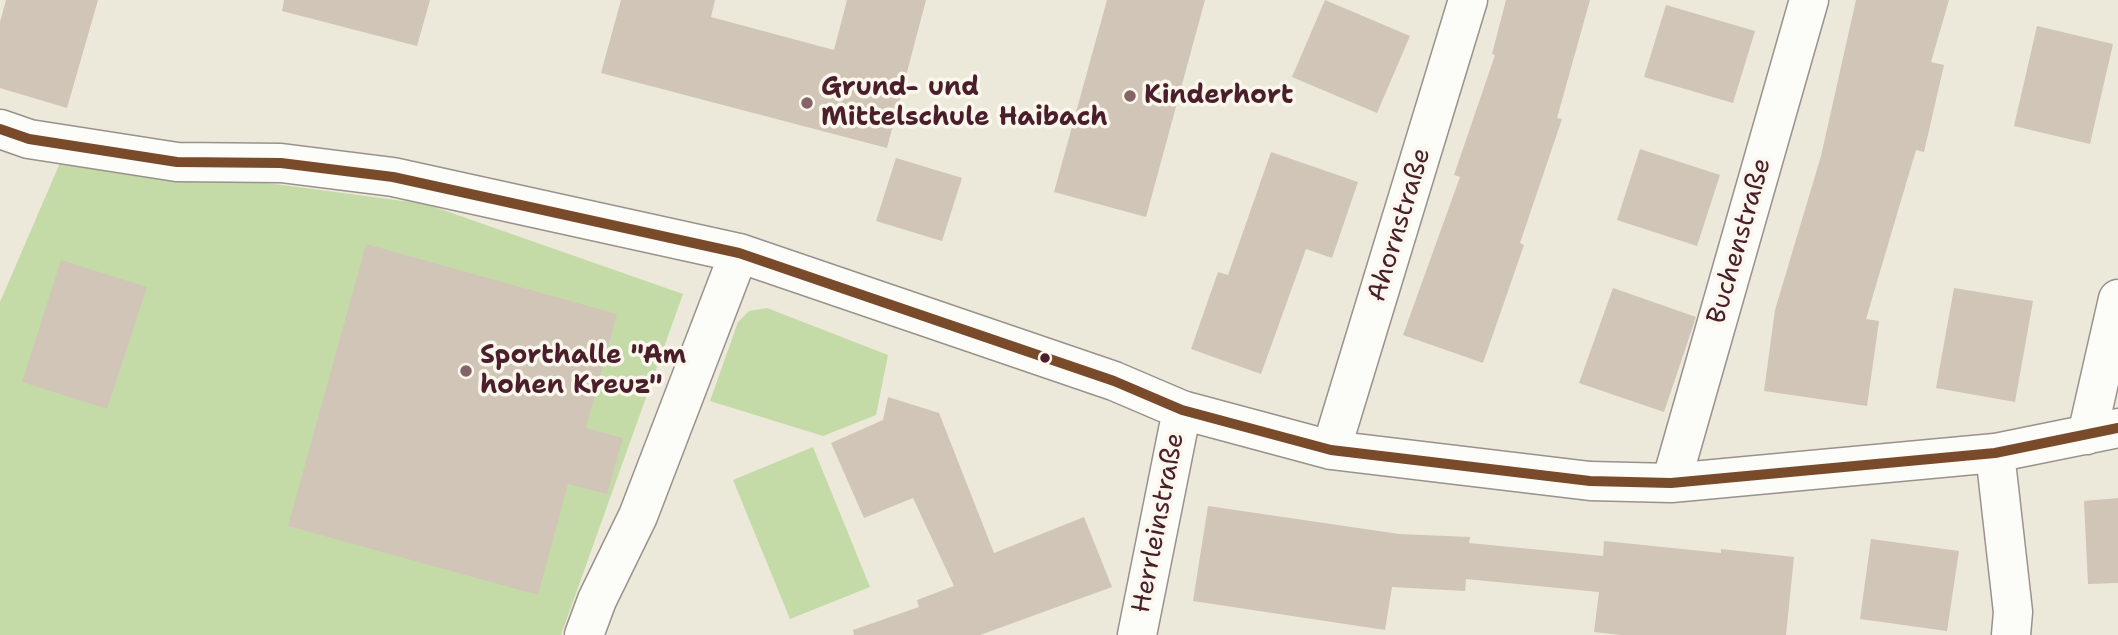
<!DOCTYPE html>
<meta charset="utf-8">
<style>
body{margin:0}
canvas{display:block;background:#ece8da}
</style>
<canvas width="2118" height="635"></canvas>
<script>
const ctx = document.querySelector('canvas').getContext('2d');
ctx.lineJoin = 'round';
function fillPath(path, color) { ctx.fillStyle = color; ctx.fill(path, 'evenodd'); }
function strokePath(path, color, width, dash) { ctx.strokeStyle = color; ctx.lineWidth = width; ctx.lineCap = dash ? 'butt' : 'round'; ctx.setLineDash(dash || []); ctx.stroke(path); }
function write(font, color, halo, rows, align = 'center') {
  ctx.font = font + ' "Shantell Sans",sans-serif'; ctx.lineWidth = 7; ctx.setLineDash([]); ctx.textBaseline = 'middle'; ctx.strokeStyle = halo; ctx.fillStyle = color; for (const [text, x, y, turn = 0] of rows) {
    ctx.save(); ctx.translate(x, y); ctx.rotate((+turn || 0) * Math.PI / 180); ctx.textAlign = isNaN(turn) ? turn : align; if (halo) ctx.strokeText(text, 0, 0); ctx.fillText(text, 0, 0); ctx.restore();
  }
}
fillPath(new Path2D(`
 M 63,156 L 426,204 L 683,294 L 561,635 L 0,635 L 0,302 Z
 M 767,308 L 888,355 L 876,415 L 823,436 L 710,401 L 738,322 L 749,311 Z
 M 813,447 L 870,587 L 790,619 L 733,480 Z`), '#c4dba8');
fillPath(new Path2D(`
 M 6,0 L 98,0 L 67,108 L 0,88 L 0,22 Z
 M 284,0 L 430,0 L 417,46 L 282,11 Z
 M 621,0 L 715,0 L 711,17 L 834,50 L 847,0 L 926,0 L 887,148 L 601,73 Z
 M 1107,0 L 1205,0 L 1146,217 L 1054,192 Z
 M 1325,0 L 1410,36 L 1377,113 L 1292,77 Z
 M 1506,0 L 1590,0 L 1557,118 L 1562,119 L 1520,243 L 1524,245 L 1483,363 L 1403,335 L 1460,177 L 1454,175 L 1495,55 L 1492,54 Z
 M 1856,0 L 1949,0 L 1931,62 L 1944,65 L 1924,152 L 1916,150 L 1866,319 L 1879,321 L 1867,406 L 1764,391 L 1775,310 L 1821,156 Z
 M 1666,5 L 1755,31 L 1733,103 L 1644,77 Z
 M 2037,26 L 2113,44 L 2090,144 L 2014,126 Z
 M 1640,149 L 1720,175 L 1697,246 L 1617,220 Z
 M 1271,152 L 1358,182 L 1332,258 L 1306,249 L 1261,374 L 1191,349 L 1218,272 L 1228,275 Z
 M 896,158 L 962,178 L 942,241 L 876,221 Z
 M 366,244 L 617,314 L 586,428 L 623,438 L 607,494 L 568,484 L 538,595 L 288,526 Z
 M 61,260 L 147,287 L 107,409 L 22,382 Z
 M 1613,288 L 1696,317 L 1664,412 L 1579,383 Z
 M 1954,288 L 2033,301 L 2015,402 L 1936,388 Z
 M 888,397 L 939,413 L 994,553 L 1084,517 L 1112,587 L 980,635 L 854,635 L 853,630 L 919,607 L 917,600 L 954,586 L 913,498 L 864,518 L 831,443 L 883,420 Z
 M 2118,498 L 2118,583 L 2088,584 L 2084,501 Z
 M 1208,506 L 1399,534 L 1470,537 L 1469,543 L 1603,556 L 1604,541 L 1721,553 L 1721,549 L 1794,557 L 1786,635 L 1621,635 L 1594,632 L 1599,592 L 1466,579 L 1465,591 L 1392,587 L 1385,630 L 1193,601 Z
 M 1871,539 L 1959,551 L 1947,631 L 1860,619 Z`), '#d1c5b8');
const minor = new Path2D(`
 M 0,129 L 29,139 L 177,162 L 281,163 L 393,177 L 739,253 L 1114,381 L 1182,410 L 1331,450 L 1590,481 L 1671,483 L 1995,453 L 2118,428
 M 2087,435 L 2118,299
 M 1331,450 L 1468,0
 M 1995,453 L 2013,612 L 2011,635
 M 1671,483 L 1809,0
 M 584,635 L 597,600 L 638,516 L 739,253
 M 1137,635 L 1182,410`);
strokePath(minor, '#9a918c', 41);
strokePath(minor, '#fcfcf9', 38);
strokePath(new Path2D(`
 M 0,129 L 29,139 L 177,162 L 281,163 L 393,177 L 739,253 L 1114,381 L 1182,410 L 1331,450 L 1590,481 L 1671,483 L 1995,453 L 2118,428`), '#7a4b2a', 10);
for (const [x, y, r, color] of [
 [1130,96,7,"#836568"],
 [807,103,7,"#836568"],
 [1045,358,6,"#4a1f2b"],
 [466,371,7,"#836568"]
]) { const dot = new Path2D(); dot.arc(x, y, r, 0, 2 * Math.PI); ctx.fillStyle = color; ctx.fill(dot); strokePath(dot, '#fbf7ec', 2.5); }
write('bold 26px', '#4a1f2b', '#fbf7ec', [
 ["Grund- und",821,88],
 ["Mittelschule Haibach",821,118],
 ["Kinderhort",1144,96],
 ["Sporthalle \"Am",480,356],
 ["hohen Kreuz\"",480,386]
], 'left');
write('26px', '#4a1f2b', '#fbf7ec', [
 ["Ahornstraße",1400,225,-73],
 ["Buchenstraße",1740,241,-74],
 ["Herrleinstraße",1159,523,-79]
]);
</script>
